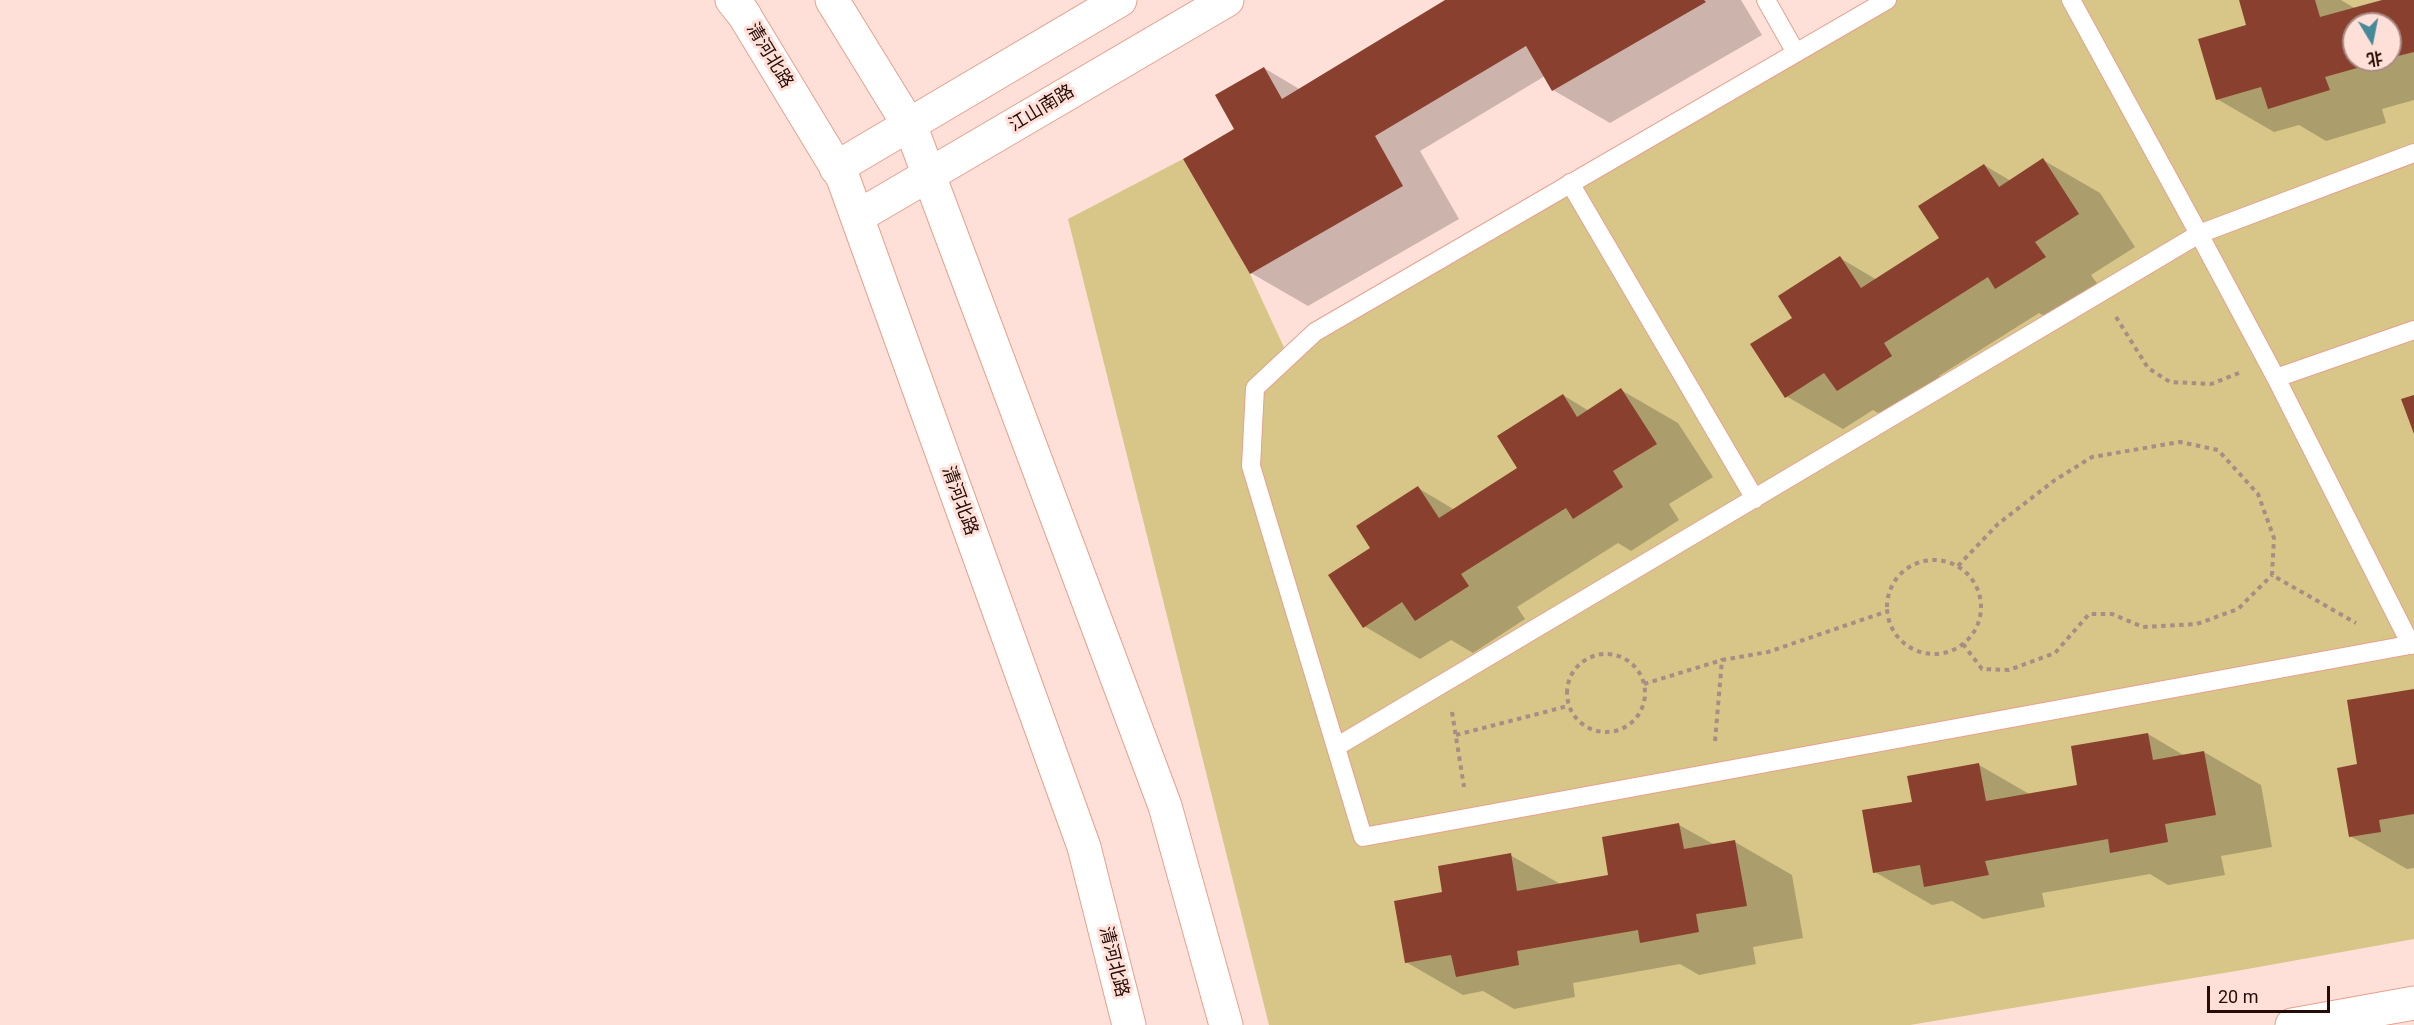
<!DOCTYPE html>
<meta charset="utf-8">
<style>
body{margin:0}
#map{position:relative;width:2414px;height:1025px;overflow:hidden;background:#ffe0d8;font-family:Roboto,"Noto Sans SC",sans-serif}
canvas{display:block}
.north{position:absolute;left:2342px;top:12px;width:60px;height:60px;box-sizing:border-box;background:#ffe0d8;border:2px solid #a88b84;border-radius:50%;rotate:170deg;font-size:16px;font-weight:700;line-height:24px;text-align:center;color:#250c06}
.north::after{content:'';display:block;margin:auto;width:21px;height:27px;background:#468999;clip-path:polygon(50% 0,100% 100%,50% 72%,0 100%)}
.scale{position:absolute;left:2207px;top:986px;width:123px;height:27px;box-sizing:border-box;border:3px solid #250c06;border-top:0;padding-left:8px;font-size:18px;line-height:21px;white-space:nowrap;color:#250c06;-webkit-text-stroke:4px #ffe0d8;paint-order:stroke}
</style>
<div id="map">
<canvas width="2414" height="1025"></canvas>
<div class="north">北</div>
<div class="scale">20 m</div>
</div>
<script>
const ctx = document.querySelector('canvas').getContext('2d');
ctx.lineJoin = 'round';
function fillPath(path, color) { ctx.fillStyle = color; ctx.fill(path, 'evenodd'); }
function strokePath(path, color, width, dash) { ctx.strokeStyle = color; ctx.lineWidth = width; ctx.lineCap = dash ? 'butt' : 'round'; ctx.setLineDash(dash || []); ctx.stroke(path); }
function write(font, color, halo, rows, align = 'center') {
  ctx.font = font + ' Roboto,"Noto Sans SC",sans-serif'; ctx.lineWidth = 6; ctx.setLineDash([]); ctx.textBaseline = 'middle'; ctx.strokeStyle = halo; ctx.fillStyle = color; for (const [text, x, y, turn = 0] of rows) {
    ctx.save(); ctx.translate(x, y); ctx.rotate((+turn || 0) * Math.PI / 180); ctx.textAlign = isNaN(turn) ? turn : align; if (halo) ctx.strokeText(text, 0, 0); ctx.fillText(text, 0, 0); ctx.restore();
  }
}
fillPath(new Path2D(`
 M 1887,0 L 2414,0 L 2414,939 L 2242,970 L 1910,1025 L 1269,1025 L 1068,219 L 1183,159 L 1250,274 L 1288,356 ZM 2354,24 L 2390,24 L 2390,60 L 2354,60 Z`), '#d7c687');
fillPath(new Path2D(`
 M 1448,0 L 1741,0 L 1762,35 L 1610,123 L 1553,90 L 1545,76 L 1420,151 L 1459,219 L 1308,306 L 1251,273 L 1185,159 L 1236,129 L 1264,68 L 1301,90 Z
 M 2245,0 L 2341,0 L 2356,9 L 2387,0 L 2414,0 L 2414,100 L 2382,109 L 2386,123 L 2326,141 L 2299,125 L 2274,132 L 2217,99 L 2248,26 ZM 2354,24 L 2390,24 L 2390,60 L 2354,60 Z
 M 2043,160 L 2100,193 L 2135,247 L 2091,275 L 2102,290 L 2053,321 L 2039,313 L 1939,376 L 1948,389 L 1895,423 L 1873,410 L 1843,429 L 1786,396 L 1794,318 L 1840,258 L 1877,280 L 1941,239 L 1984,165 L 2011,181 Z
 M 1621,390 L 1678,423 L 1713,477 L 1669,504 L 1679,520 L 1631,551 L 1618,543 L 1517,607 L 1525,619 L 1473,653 L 1451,640 L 1420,659 L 1364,626 L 1372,548 L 1418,488 L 1455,510 L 1519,469 L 1563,395 L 1589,411 Z
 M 2414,691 L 2414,868 L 2407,869 L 2350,836 L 2359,765 Z
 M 2148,734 L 2185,756 L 2204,752 L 2261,785 L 2272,847 L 2221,856 L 2225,875 L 2168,885 L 2150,874 L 2042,893 L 2045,907 L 1983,919 L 1952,901 L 1932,905 L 1875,872 L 1914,803 L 1979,765 L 2031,795 L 2079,786 Z
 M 1679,825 L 1715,845 L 1735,842 L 1792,875 L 1803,938 L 1753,947 L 1756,964 L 1699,975 L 1680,964 L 1573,983 L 1575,997 L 1514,1009 L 1483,991 L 1463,995 L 1406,962 L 1444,893 L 1510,855 L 1562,885 L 1610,876 Z`), '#0003');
fillPath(new Path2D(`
 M 1445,0 L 1704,0 L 1706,2 L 1552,91 L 1526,46 L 1375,136 L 1403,186 L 1250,274 L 1183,159 L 1234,129 L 1215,95 L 1264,67 L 1282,99 Z
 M 2239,0 L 2315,0 L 2320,17 L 2382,0 L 2414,0 L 2414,52 L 2390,58 L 2390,24 L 2354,24 L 2354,60 L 2382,61 L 2325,77 L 2330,90 L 2268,109 L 2261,87 L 2216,100 L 2198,39 L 2246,25 Z
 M 2043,158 L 2079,214 L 2035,242 L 2046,257 L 1995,289 L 1988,277 L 1884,343 L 1892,356 L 1837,391 L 1824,373 L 1785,398 L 1750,344 L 1792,318 L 1778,296 L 1840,256 L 1861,288 L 1939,238 L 1918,206 L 1984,164 L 1999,187 Z
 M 1621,388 L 1657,444 L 1613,471 L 1623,487 L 1573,519 L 1566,508 L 1461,574 L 1469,586 L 1415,621 L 1402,602 L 1363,628 L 1328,575 L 1370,548 L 1356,526 L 1418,486 L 1439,518 L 1517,468 L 1497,436 L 1563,394 L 1577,417 Z
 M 2414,395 L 2414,434 L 2401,399 Z
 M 2414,689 L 2414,814 L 2379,820 L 2381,832 L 2349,837 L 2337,768 L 2357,764 L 2347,700 Z
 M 2148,733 L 2153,760 L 2204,751 L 2216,815 L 2165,824 L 2168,842 L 2110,853 L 2108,839 L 1985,861 L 1989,875 L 1924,887 L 1920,865 L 1873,873 L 1862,810 L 1912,802 L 1907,776 L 1979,763 L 1986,801 L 2077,785 L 2071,746 Z
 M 1679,823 L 1684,849 L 1735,840 L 1747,906 L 1696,914 L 1699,932 L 1640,943 L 1638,930 L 1517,951 L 1519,965 L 1456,977 L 1451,955 L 1405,963 L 1394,901 L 1442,892 L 1438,866 L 1511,853 L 1517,891 L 1608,875 L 1602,837 Z`), '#8a402e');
const lane = new Path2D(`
 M 1766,0 L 1796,53
 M 1887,0 L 1315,332 L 1255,388 L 1251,466 L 1363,837 L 2414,644
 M 2414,153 L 2199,234 L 2276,378 L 2414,330
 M 1570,183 L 1755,499
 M 2276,378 L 2411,645
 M 1336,747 L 2199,234 L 2071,0`);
const street = new Path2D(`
 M 2292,1025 L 2414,1003`);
const secondary = new Path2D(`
 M 735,0 L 843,178 L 1084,847 L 1129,1025
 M 832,0 L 912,130 L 1165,806 L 1226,1025
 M 836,168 L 1120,0
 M 857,217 L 1227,0`);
const highway = new Path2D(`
 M 732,0 L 745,16`);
strokePath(lane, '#e8a08d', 20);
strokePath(street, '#e8a08d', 35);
strokePath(secondary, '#e8a08d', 35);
strokePath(highway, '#e8a08d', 35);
strokePath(new Path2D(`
 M 2116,317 L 2148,368 L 2170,382 L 2211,384 L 2239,373
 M1887 607a47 47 0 1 1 94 0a47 47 0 1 1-94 0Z
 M 1958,566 L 1998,524 L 2055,480 L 2092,457 L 2180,442 L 2218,450 L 2258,494 L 2274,538 L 2272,575 L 2356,623
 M 1963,644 L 1982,669 L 2009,670 L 2055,653 L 2089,614 L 2112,614 L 2143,627 L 2197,624 L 2238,609 L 2272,575
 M1567 693a39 39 0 1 1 78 0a39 39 0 1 1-78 0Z
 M 1644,684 L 1722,660
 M 1452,712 L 1464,787
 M 1456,735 L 1568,706
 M 1715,741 L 1722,660 L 1768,652 L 1888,611`), '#a98c85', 4, [4.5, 4.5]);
strokePath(lane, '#fff', 18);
strokePath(street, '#fff', 33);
strokePath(secondary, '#fff', 33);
strokePath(highway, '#fff', 33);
write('18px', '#250c06', '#ffe0d8', [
 ["清河北路",769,56,59],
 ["江山南路",1042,109,-31],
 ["清河北路",959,501,70],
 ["清河北路",1113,962,76]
]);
</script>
